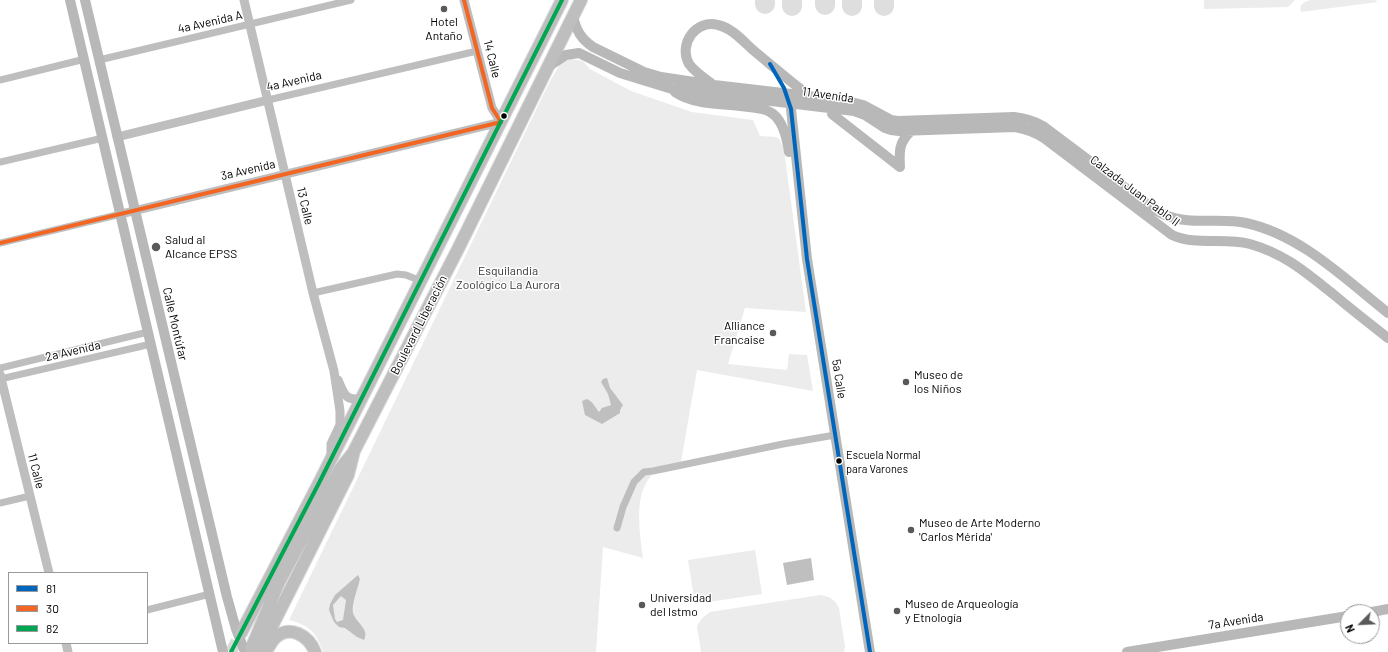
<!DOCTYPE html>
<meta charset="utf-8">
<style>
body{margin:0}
#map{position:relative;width:1388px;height:652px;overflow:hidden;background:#fff;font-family:Barlow,sans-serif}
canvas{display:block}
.legend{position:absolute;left:8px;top:572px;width:140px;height:72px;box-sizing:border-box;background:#fff;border:1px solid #999;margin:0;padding:5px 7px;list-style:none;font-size:12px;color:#000}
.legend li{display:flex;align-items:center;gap:8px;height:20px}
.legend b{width:20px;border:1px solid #999}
.north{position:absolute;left:1340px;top:604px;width:40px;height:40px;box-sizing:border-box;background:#fff;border:1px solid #999;border-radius:50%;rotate:246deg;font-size:11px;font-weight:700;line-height:16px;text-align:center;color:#000}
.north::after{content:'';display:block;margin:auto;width:14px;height:18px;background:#595959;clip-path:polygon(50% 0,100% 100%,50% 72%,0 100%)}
</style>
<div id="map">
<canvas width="1388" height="652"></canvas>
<ul class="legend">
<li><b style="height:5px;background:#0065bd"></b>81</li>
<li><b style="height:5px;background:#f26522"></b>30</li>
<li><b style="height:5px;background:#00a651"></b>82</li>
</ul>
<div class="north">N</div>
</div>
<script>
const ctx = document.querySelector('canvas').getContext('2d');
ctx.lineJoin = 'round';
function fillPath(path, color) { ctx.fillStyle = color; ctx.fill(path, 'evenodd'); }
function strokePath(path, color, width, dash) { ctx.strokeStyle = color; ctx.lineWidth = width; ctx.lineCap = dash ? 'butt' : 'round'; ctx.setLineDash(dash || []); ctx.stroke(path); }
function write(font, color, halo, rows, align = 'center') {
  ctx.font = font + ' Barlow,sans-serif'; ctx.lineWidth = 3; ctx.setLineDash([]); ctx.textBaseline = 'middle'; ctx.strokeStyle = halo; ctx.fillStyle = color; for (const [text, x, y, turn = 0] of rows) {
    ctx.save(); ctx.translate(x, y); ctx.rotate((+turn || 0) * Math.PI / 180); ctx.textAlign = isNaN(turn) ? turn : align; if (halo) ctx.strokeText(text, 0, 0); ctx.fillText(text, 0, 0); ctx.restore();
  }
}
fillPath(new Path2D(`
 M 1204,0 L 1295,0 L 1288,7 L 1204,9 Z
 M 1310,0 L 1375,0 L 1378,2 L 1301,12 C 1299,4 1303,3 1310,0 Z
 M 571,59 L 583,61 L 590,69 L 631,91 L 692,112 L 753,120 L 760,136 L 777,137 L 780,140 L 784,150 L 806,312 L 745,308 L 728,364 L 787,370 L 789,354 L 807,355 L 813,391 L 697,370 L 681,462 C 673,465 661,467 655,472 C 632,491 640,533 643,558 L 603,547 L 596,652 L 323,652 C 317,633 309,625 289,620 L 548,85 L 560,64 Z
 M 755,550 L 762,594 L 695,604 L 688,560 Z
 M 820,595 C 830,597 835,599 839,608 L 845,647 L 844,652 L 701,652 L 697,626 L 702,618 L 710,612 Z`), '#ececec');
fillPath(new Path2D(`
 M 606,378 L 607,378 L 610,388 L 623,405 L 620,410 L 620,413 L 602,424 L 585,415 L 582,401 L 587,399 C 593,402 595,407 599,412 L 602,408 L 611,405 L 608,394 L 601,382 L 603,379 Z
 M 811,558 L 814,580 L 787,585 L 783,563 Z
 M 358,575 L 360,579 C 358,588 351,605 353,613 C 356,623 370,629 364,640 L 357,637 L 345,628 L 339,627 L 334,622 L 329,610 L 330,604 L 335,595 ZM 341,596 L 346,600 L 343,620 L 337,622 L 335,619 L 333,605 Z`), '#bfbfbf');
strokePath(new Path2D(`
 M 825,0 L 825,5
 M 765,4 L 765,0
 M 792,6 L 792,0
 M 852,6 L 852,0
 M 884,6 L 884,0`), '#dedede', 20);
strokePath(new Path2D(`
 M 231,652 L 241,633`), '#d9d9d9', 12, [12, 6]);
const trunk = new Path2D(`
 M 241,633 L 319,483 L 562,0
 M 251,649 L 279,582 L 340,469 L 352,454
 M 266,651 C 269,647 271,642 275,638 C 290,624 309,636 315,652
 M 259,652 L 348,475 L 354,451 L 458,249 L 581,0`);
strokePath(trunk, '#dbdbdb', 14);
strokePath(new Path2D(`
 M 99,60 L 351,0
 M 0,80 L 85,59
 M 268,100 L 477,51
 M 0,162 L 103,138
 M 0,243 L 121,214
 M 313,293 L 397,274 L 406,275 L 421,281
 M 0,368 L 148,332
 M 0,379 L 151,344
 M 0,503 L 30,496
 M 617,528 L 623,507 L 634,482 L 644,472 L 653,471 L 783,444 L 835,435
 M 147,610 L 210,594`), '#bebebe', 7);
strokePath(new Path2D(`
 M 244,0 L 313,293 L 334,371 L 340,411 L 340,425 L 331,444 L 331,456
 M 117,137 L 268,100
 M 121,214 L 501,122 L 492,108 L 464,0
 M 0,374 L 49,573
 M 338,380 C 344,393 345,402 362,398
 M 66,643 L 68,652`), '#bebebe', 9);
strokePath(new Path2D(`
 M 70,0 L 223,652
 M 85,0 L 227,597 L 236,629 L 245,652
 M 573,16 C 576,30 581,39 593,47 L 644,72 L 661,77 L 714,85 L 843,100 L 863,105 L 891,120 L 898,121 L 1014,117 C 1025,118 1034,121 1043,126 C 1070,146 1096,166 1123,186 C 1137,196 1150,209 1165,215 C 1191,226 1219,217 1246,223 C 1301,235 1345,279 1388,313
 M 549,66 L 566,55 L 579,53 L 620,73 L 672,89 L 854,111 L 865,115 L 885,128 L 891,130 L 899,131 L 1015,127 C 1026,129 1035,132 1044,138 L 1172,235 C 1196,246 1224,237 1250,244 C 1285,254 1305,272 1333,294 C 1351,309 1370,324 1388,338
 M 712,84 C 704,78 695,72 689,64 C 678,44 696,19 718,25 C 732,28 743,41 753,50 C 770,64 786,78 803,91
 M 675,92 C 696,106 725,103 749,107 C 756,108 763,108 770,112 C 783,119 787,138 789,152
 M 791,109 L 807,259 L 870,652
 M 832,114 L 900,167
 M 900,167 C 899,151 899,142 911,131
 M 1372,612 L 1388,609
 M 1127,652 L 1348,616`), '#b8b8b8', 10);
strokePath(trunk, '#bebebe', 12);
strokePath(new Path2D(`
 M 770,64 L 784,88 L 791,109 L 807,259 L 870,652`), '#0065bd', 4);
strokePath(new Path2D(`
 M 0,243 L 501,122 L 492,108 L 464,0`), '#f26522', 4);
strokePath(new Path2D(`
 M 231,652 L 319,483 L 562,0`), '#00a651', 4);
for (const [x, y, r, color] of [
 [444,9,4,"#595959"],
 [504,116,3.5,"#000"],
 [156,247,5,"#595959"],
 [773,333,4,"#595959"],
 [906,382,4,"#595959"],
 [839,461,3.5,"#000"],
 [911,530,4,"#595959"],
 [642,605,4,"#595959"],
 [897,611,4,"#595959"]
]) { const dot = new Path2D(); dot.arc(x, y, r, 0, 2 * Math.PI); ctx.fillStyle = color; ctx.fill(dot); strokePath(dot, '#fff', 1.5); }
write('11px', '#000', '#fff', [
 ["Escuela Normal",846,455],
 ["para Varones",846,469]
], 'left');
write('12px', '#000', '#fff', [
 ["4a Avenida A",210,22,-13],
 ["14 Calle",492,59,76],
 ["4a Avenida",294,81,-13],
 ["11 Avenida",828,95,8],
 ["3a Avenida",248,170,-13],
 ["Calzada Juan Pablo II",1135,191,37],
 ["13 Calle",305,206,77],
 ["Calle Montúfar",175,324,77],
 ["Boulevard Liberación",419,325,-63],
 ["2a Avenida",73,351,-13],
 ["5a Calle",839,379,81],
 ["11 Calle",36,471,76],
 ["7a Avenida",1236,621,-9]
]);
write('12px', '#000', '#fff', [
 ["Hotel",444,22,"center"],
 ["Antaño",444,36,"center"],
 ["Salud al",165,240],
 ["Alcance EPSS",165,254],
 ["Alliance",765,326,"right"],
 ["Francaise",765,340,"right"],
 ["Museo de",914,375],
 ["los Niños",914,389],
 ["Museo de Arte Moderno",919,523],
 ["'Carlos Mérida'",919,537],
 ["Universidad",650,598],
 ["del Istmo",650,612],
 ["Museo de Arqueología",905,604],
 ["y Etnología",905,618]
], 'left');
write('12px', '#333', '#fff', [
 ["Esquilandia",508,271],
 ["Zoológico La Aurora",508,285]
]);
</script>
